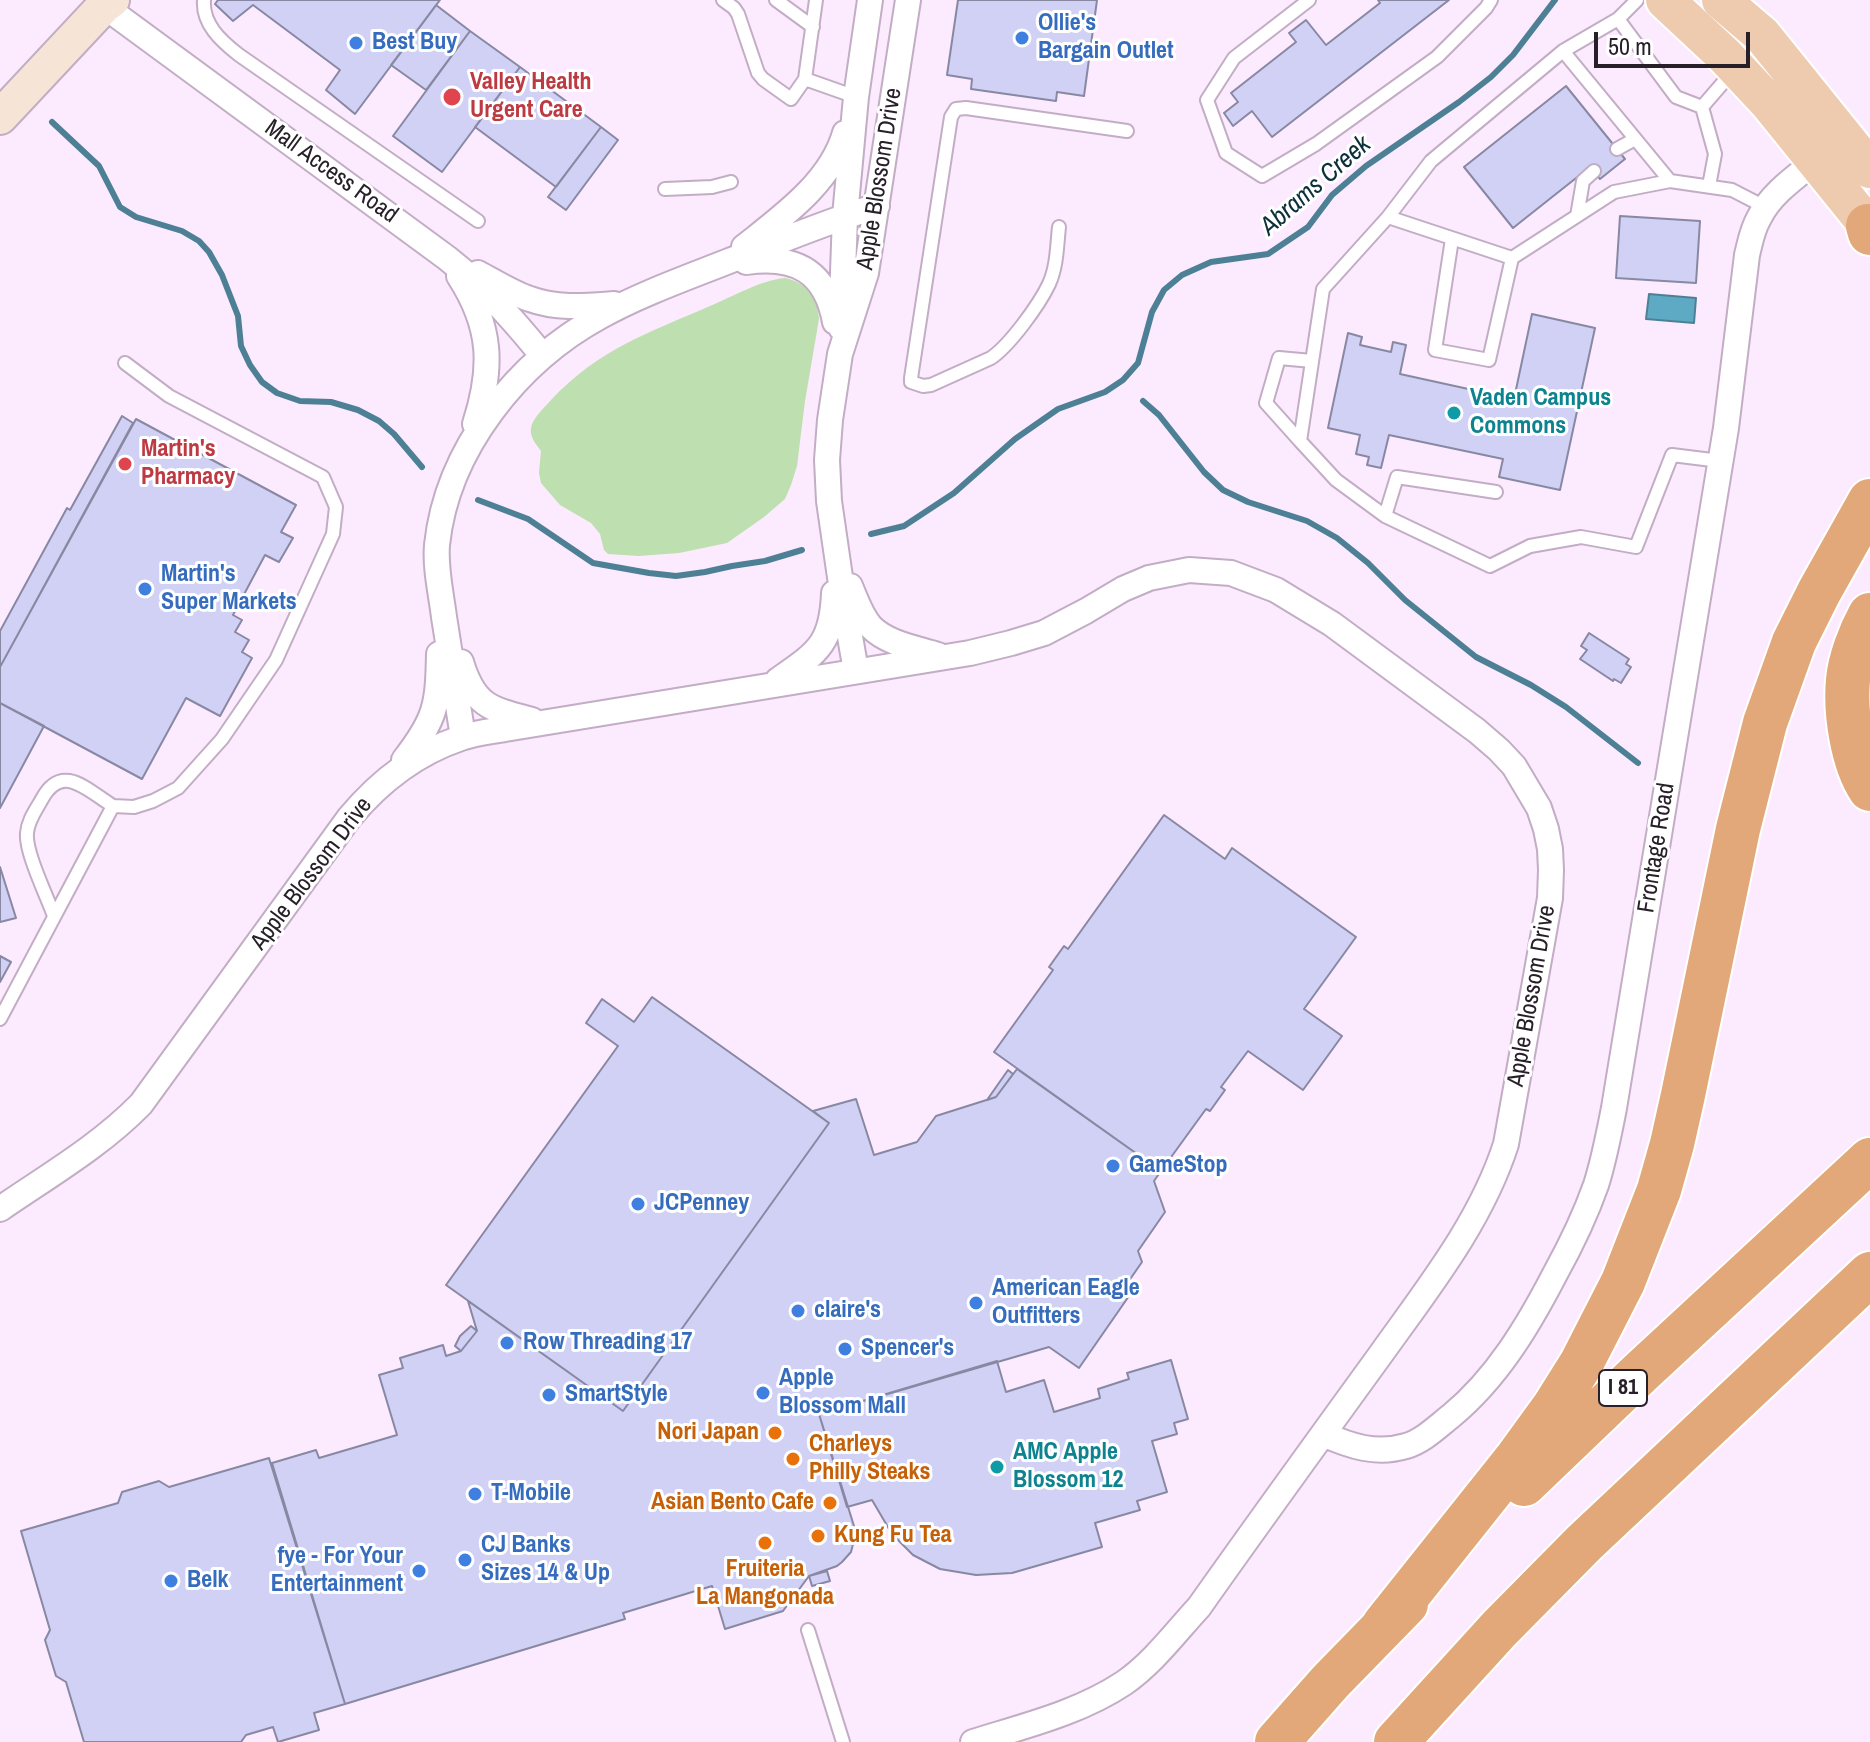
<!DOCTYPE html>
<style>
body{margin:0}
#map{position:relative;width:1870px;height:1742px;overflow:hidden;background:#fceafe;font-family:"Archivo Narrow",sans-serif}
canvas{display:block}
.scale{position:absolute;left:1594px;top:32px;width:156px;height:36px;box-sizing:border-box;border:4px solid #282029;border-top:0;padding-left:10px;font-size:24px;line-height:28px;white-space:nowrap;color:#282029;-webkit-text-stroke:6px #fff;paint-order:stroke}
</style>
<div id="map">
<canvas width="1870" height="1742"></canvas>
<div class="scale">50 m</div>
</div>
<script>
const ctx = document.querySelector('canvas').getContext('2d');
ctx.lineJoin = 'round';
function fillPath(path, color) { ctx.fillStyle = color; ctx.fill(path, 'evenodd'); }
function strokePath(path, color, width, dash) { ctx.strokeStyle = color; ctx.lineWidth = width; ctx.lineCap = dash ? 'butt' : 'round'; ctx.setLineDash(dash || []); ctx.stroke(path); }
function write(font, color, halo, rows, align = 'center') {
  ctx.font = font + ' "Archivo Narrow",sans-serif'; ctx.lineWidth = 6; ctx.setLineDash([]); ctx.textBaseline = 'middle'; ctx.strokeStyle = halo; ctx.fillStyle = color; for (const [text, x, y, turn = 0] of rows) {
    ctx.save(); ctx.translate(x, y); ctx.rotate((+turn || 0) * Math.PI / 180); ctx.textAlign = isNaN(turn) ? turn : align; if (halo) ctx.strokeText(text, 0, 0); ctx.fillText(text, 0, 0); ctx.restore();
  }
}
fillPath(new Path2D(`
 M 785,278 C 807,283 818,297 819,319 L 805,401 L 797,466 L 791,485 L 785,499 L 764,517 L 727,543 L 679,553 L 639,556 L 608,554 L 604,550 L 600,534 L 591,523 L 560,505 L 541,483 L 539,473 L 541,451 C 535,442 528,436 532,424 C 536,415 545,407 551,400 C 599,349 648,333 710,306 C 732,297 761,280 785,278 Z`), '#bedfb0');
const water = new Path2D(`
 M 1649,294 L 1696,298 L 1694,323 L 1646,319 Z`);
fillPath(water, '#5ea9c3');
strokePath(water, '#4e8095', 2);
strokePath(new Path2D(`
 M 52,122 L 99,166 L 120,207 L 136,217 L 182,231 L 199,241 L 209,252 L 222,275 L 238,316 L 241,346 L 250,365 L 262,382 L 277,393 L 300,401 L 331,402 L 358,410 L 379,421 L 394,434 L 422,467
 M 1143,401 L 1159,415 L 1204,472 L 1223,490 L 1248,502 L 1307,521 L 1337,538 L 1368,563 L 1405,600 L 1476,657 L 1531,685 L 1566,707 L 1638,763
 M 478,500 L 528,519 L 593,563 L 649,573 L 676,576 L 705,572 L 732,566 L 765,561 L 802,550
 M 871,534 L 904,526 L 954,493 L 1015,439 L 1058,409 L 1105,392 L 1123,380 L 1138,363 L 1152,312 L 1164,290 L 1182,275 L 1211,262 L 1268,254 L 1308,227 L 1332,195 L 1366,166 L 1459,102 L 1491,77 L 1513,55 L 1555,0`), '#4e8095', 6);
const building = new Path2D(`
 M 218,0 L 440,0 L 355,114 L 326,90 L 340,70 L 253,5 L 233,21 L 215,4 Z
 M 958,0 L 1097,0 L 1084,96 L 1057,92 L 1056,101 L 971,89 L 972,79 L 947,75 Z
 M 1378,0 L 1449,0 L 1272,137 L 1252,111 L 1233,126 L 1224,113 L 1238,102 L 1231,93 L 1296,42 L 1289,33 L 1306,20 L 1326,45 L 1380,3 Z
 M 436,5 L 470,31 L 426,90 L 391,65 Z
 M 470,31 L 520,67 L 442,172 L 393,136 Z
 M 520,67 L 601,127 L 556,187 L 475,127 Z
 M 1566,86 L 1625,159 L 1600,179 L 1590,167 L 1513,228 L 1464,167 Z
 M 601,127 L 618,140 L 566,210 L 548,197 Z
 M 1620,216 L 1700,221 L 1696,283 L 1616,278 Z
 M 1532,314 L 1595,328 L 1560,490 L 1499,477 L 1503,459 L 1389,435 L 1381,468 L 1367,465 L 1369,457 L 1356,454 L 1360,435 L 1328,428 L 1348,333 L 1362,337 L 1360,345 L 1391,352 L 1393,342 L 1406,345 L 1400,374 L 1514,399 Z
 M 122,416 L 133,423 L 0,667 L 0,631 L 67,508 L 70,510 Z
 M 136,419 L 296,505 L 281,532 L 293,538 L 279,562 L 265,555 L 233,615 L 242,620 L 235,632 L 249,640 L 242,652 L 252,658 L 220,716 L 186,698 L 142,779 L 0,703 L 0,667 Z
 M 1589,633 L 1629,659 L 1626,664 L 1631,667 L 1621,683 L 1614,679 L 1613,681 L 1580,659 L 1587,650 L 1581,646 Z
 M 0,703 L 44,726 L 0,808 Z
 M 1164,815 L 1225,859 L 1232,848 L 1356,937 L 1304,1009 L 1342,1036 L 1303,1090 L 1248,1051 L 1221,1087 L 1225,1090 L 1210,1111 L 1206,1109 L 1161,1171 L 994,1052 L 1053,970 L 1049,967 L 1064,946 L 1068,949 Z
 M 0,867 L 16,918 L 0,922 Z
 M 0,956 L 11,962 L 0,982 Z
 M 652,997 L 829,1123 L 623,1411 L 446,1285 L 618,1046 L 586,1023 L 602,999 L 634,1022 Z
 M 1017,1069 L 1161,1171 L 1154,1181 L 1165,1212 L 1138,1251 L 1142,1262 L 1126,1285 L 1129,1296 L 1079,1368 L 1049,1347 L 819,1414 L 854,1526 L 854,1540 L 851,1552 L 842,1562 L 837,1566 L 809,1576 L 783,1611 L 725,1629 L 712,1586 L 623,1613 L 625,1619 L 345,1704 L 272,1463 L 316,1450 L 319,1458 L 397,1435 L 379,1375 L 403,1368 L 400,1358 L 443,1345 L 446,1356 L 461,1351 L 477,1331 L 468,1301 L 623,1411 L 829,1123 L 813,1111 L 856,1099 L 874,1155 L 917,1142 L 936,1116 L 996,1097 Z
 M 1008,1070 L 1013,1074 L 996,1097 L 987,1100 Z
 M 471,1326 L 477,1331 L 461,1351 L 455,1346 L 460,1336 Z
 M 1171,1360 L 1188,1419 L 1174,1423 L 1177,1434 L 1152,1441 L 1167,1492 L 1137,1501 L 1140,1510 L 1095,1523 L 1102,1547 L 1012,1573 L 976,1575 L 940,1569 L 913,1555 L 892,1534 L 872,1500 L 847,1507 L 819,1414 L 997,1361 L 1006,1392 L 1044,1380 L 1054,1412 L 1100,1398 L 1098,1389 L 1129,1379 L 1127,1373 Z
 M 269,1458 L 345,1704 L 314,1713 L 319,1730 L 278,1742 L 273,1727 L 246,1735 L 241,1742 L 84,1742 L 66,1682 L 56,1676 L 45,1640 L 50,1630 L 21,1531 L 118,1503 L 122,1492 L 159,1481 L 169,1487 Z
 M 827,1571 L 830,1581 L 812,1586 L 809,1576 Z`);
fillPath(building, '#d0d1f5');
strokePath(building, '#8888a3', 2);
const service = new Path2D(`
 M 204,0 C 202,24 221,41 239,55 L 478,221
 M 723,0 L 734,8 L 738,14 L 758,73 L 763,79 L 791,99 L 805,79 L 816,0
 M 776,0 L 813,27
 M 1309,0 L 1234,58 L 1207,100 L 1226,153 L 1262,176 L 1316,144 L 1437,57 L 1486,8 L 1491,0
 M 1637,0 L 1618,19 L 1676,97 L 1702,107 L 1715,154 L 1709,186
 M 1563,51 L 1618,19
 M 805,79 L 856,97
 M 1702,107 L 1734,70
 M 1617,149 L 1635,139
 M 665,189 L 712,187 L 731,182
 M 1577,216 L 1583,181 L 1594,171
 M 1388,217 L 1431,161 L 1563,51 L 1670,181
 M 1059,227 C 1057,245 1057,267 1049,284 C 1039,305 1010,345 991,358 L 931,385 L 923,386 L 911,382 L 911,378 L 951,117 L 956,109 L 966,108 L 1127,131
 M 1452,239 L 1435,350 L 1489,360 L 1512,258
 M 1300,441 L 1266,403 L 1279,358 L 1312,361
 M 1720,461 L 1672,455 L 1636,547 L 1581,537 L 1530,546 L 1490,566 L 1385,516 L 1336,480 L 1300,441 L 1323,289 L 1388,217 L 1512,258 L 1614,192 L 1670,181 L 1732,190 L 1765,207
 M 1385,516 L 1397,477 L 1496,492
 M 54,916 C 47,896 25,852 27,833 C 28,820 36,810 42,799 C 62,762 87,790 113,806
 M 0,1019 L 113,806 L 134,807 L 153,801 L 178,788 L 222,739 L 276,660 L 333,534 L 336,507 L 323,477 L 169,396 L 125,363
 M 808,1630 L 843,1742`);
const minor = new Path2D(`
 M 104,6 L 447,258 C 486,289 511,317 542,355
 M 744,247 C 783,216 831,182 845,133
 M 746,262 C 795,255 826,271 835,322
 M 478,273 C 495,282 512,293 530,299 C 557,309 586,306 614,304
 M 459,276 C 492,327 493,368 475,424
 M 841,328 L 845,216 L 856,97 L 870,0
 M 850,586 C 856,600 861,616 871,627 C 888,644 916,648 938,655
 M 461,662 C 474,706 490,709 532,720
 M 856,671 L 842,591 L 829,501 L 827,460 L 830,420 L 840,354 L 866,273 L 908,0
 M 778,680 C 818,652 832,644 834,593
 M 463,737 C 457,697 450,657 444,617 C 441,593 435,568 437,545 C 447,449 518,361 601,316 C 641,294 686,278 729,261 C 778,242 826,222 877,206
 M 404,760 C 436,719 438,705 439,654
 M 0,1209 C 48,1176 100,1146 141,1104 L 349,818 C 379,782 416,753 461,738 C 475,733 490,731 505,729 L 970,653 L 1011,643 L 1044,633 L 1086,611 L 1123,589 L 1149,578 L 1189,570 L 1231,573 L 1276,590 L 1332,624 L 1477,731 L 1499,750 L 1514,766 L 1539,808 L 1546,829 L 1550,849 L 1551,870 L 1550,898 L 1506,1144 C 1481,1222 1428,1288 1381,1354 C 1320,1438 1259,1522 1199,1607 C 1175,1633 1153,1663 1124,1683 C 1079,1713 1024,1726 973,1742
 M 1323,1434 C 1350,1446 1376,1455 1406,1446 C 1423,1441 1437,1427 1451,1416 C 1497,1378 1528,1326 1555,1274 C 1571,1245 1585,1216 1596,1185 C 1604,1160 1609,1134 1614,1108 L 1726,428 L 1747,255 C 1750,243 1752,230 1759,218 C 1772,191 1802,173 1824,154`);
const secondary = new Path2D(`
 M 0,117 L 104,6 L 112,0`);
const primary = new Path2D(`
 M 1665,0 L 1725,56 L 1769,103 L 1870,228
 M 1721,0 L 1762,35 L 1870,169`);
const motorway = new Path2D(`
 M 1868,226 L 1870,233
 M 1870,615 C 1860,633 1850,659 1848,680 C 1845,712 1852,762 1870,789
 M 1524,1484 L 1641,1372 L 1870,1160
 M 1384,1625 L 1517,1458 L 1554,1407 L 1581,1364 L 1623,1282 L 1659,1190 L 1672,1144 L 1683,1095 L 1738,829 L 1765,723 L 1794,642 L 1819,592 L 1870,501
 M 1277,1742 L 1330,1682 L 1406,1604
 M 1396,1742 L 1499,1629 L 1584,1543 L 1870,1274`);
strokePath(service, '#c2adc5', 16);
strokePath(minor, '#c2adc5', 28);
strokePath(secondary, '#c2adc5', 38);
strokePath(primary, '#fff', 42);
strokePath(motorway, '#fff', 48);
strokePath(service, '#fff', 12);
strokePath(minor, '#fff', 24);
strokePath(secondary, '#f6e5d7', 34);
strokePath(primary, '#eecbaf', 38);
strokePath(motorway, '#e2a879', 44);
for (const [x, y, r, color] of [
 [1022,38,8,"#3f7fe0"],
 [356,43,8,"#3f7fe0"],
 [452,97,10,"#e0444e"],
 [1454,413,8,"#0f9aa8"],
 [125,464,8,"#e0444e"],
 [145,589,8,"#3f7fe0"],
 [1113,1166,8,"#3f7fe0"],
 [638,1204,8,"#3f7fe0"],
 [976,1303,8,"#3f7fe0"],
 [798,1311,8,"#3f7fe0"],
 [507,1343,8,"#3f7fe0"],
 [845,1349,8,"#3f7fe0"],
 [763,1393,8,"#3f7fe0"],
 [549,1395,8,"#3f7fe0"],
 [775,1433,8,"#e8710a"],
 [793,1459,8,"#e8710a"],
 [997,1467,8,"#0f9aa8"],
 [475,1494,8,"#3f7fe0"],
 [830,1503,8,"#e8710a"],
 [818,1536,8,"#e8710a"],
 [765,1543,8,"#e8710a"],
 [465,1560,8,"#3f7fe0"],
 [419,1571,8,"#3f7fe0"],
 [171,1581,8,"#3f7fe0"]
]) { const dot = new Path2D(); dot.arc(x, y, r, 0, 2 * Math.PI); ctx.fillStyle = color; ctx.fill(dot); strokePath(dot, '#fff', 3); }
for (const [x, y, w] of [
 [1623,1388,48]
]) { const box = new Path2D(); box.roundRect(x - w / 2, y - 18, w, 36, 6); ctx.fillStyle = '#fff'; ctx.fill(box); strokePath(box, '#282029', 2); }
write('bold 22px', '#282029', null, [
 ["I 81",1623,1388]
]);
write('bold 24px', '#366cbe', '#fff', [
 ["Ollie's",1038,24],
 ["Bargain Outlet",1038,52],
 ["Best Buy",372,43],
 ["Martin's",161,575],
 ["Super Markets",161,603],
 ["GameStop",1129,1166],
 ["JCPenney",654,1204],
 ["American Eagle",992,1289],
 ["Outfitters",992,1317],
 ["claire's",814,1311],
 ["Row Threading 17",523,1343],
 ["Spencer's",861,1349],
 ["Apple",779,1379],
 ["Blossom Mall",779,1407],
 ["SmartStyle",565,1395],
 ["T-Mobile",491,1494],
 ["CJ Banks",481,1546],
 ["Sizes 14 & Up",481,1574],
 ["fye - For Your",403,1557,"right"],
 ["Entertainment",403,1585,"right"],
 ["Belk",187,1581]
], 'left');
write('bold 24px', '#be3a42', '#fff', [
 ["Valley Health",470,83],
 ["Urgent Care",470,111],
 ["Martin's",141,450],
 ["Pharmacy",141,478]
], 'left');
write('24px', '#282029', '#fff', [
 ["Mall Access Road",331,172,36],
 ["Apple Blossom Drive",880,179,-81],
 ["Frontage Road",1657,848,-81],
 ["Apple Blossom Drive",312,874,-53],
 ["Apple Blossom Drive",1532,996,-80]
]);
write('bold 24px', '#0d838f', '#fff', [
 ["Vaden Campus",1470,399],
 ["Commons",1470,427],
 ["AMC Apple",1013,1453],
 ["Blossom 12",1013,1481]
], 'left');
write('bold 24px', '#c56008', '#fff', [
 ["Nori Japan",759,1433],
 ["Charleys",809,1445,"left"],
 ["Philly Steaks",809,1473,"left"],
 ["Asian Bento Cafe",814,1503],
 ["Kung Fu Tea",834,1536,"left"],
 ["Fruiteria",765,1570,"center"],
 ["La Mangonada",765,1598,"center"]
], 'right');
write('italic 26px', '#0c303b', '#fff', [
 ["Abrams Creek",1316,186,-41]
]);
</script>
